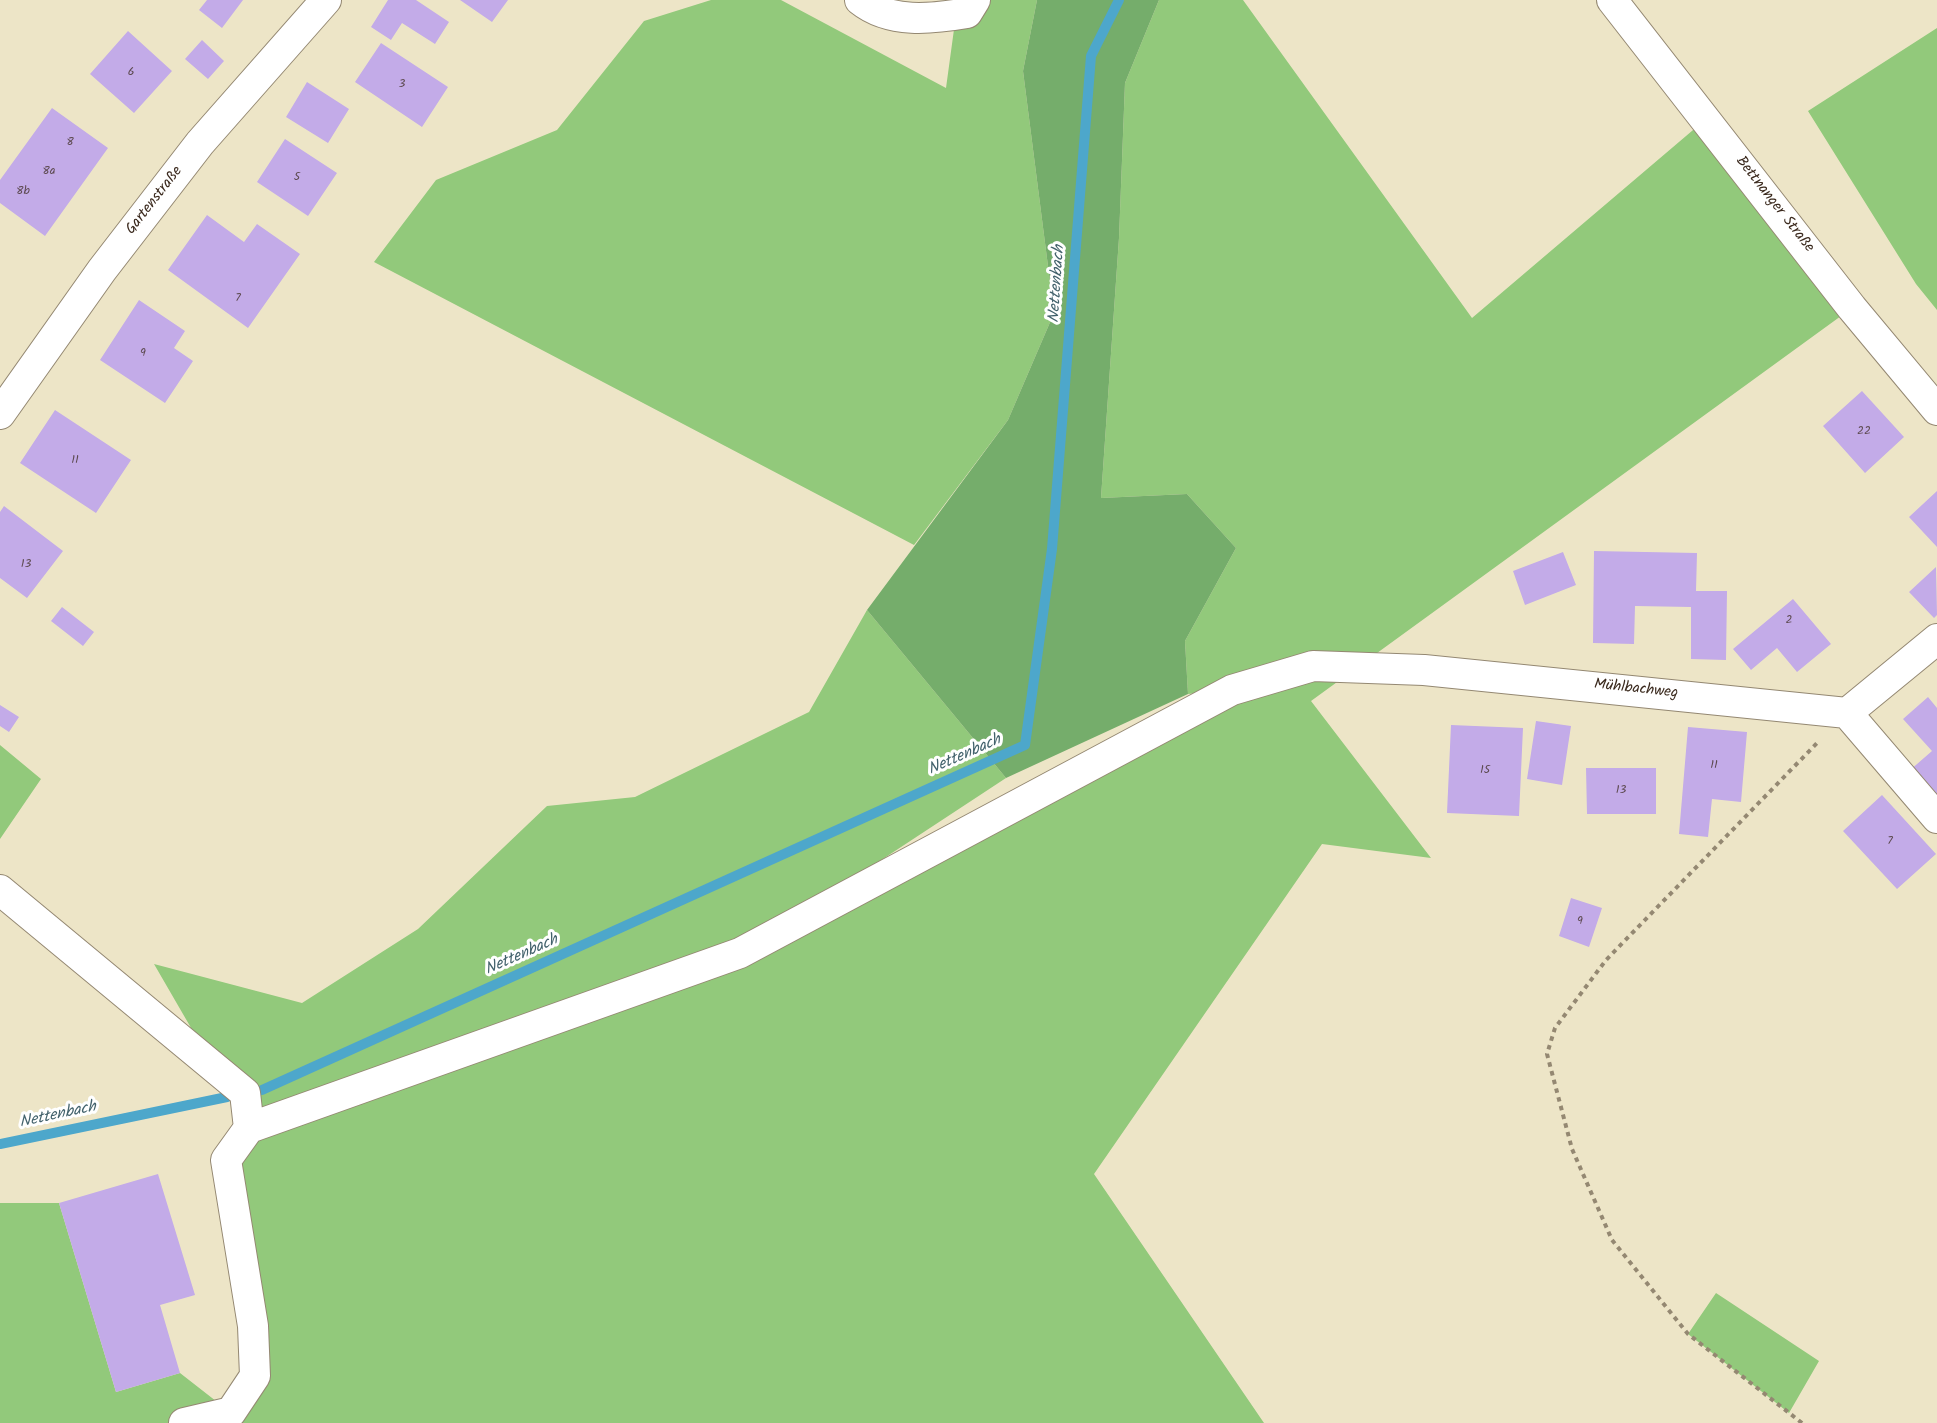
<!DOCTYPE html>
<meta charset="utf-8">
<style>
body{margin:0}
canvas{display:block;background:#ede5c7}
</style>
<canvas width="1937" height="1423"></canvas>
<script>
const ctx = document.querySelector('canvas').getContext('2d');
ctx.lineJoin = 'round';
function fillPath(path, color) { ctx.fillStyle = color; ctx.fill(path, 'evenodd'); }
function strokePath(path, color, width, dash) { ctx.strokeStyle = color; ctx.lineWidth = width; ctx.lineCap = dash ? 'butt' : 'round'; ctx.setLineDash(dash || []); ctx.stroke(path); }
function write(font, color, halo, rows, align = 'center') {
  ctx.font = font + ' Kalam,sans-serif'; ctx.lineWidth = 6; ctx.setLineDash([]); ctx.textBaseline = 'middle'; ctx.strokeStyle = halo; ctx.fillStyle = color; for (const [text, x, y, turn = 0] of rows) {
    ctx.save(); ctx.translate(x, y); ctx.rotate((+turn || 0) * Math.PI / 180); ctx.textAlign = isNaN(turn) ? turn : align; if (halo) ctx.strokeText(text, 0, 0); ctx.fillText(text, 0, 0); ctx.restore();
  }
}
fillPath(new Path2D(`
 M 711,0 L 781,0 L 946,88 L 958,0 L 1037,0 L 1023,71 L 1054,313 L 1008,420 L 914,545 L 374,262 L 436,180 L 557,130 L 644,21 Z
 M 1159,0 L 1243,0 L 1472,318 L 1706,119 L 1852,308 L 1311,701 L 1431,858 L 1322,844 L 1094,1174 L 1264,1423 L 0,1423 L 0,1203 L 59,1203 L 116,1392 L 180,1373 L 230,1412 L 255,1376 L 226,1160 L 249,1128 L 154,964 L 302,1003 L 418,929 L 547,806 L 635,797 L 809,712 L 867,610 L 1006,778 L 749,947 L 1229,690 L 1188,694 L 1185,641 L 1236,548 L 1187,494 L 1101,498 L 1119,238 L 1125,83 Z
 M 1937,28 L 1937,310 L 1916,284 L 1808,111 Z
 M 0,745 L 41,779 L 0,839 Z
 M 1716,1293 L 1819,1361 L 1789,1413 L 1688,1334 Z`), '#92c97b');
fillPath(new Path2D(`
 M 1037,0 L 1159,0 L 1125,83 L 1119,238 L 1101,498 L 1187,494 L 1236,548 L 1185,641 L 1188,694 L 1006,778 L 867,610 L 1008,420 L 1054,313 L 1023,71 Z`), '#75ad6b');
strokePath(new Path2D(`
 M 262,1090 L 1025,745 L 1052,549 L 1091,56 L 1119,0
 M 0,1144 L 227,1097`), '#4da7cb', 10);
fillPath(new Path2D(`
 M 207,0 L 243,0 L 222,28 L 199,10 Z
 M 388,0 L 416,0 L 449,22 L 435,44 L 402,23 L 391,40 L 371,27 Z
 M 460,0 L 508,0 L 492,22 Z
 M 128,31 L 172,71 L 134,113 L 90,74 Z
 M 202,40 L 224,61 L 208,79 L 185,59 Z
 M 381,43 L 448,87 L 422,127 L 355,82 Z
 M 307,82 L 349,109 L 328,143 L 286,117 Z
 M 52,108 L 108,148 L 45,236 L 0,203 L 0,180 Z
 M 285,139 L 337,173 L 308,216 L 257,182 Z
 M 207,215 L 244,242 L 257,224 L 300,254 L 248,328 L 168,270 Z
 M 139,300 L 185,331 L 174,348 L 193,361 L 165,403 L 100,360 Z
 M 1862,391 L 1904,437 L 1865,473 L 1823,426 Z
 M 55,410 L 131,460 L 96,513 L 20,463 Z
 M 1937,491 L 1937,547 L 1909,517 Z
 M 4,506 L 63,551 L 27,598 L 0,578 L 0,512 Z
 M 1594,551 L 1697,553 L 1696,591 L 1727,591 L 1726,660 L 1691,659 L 1691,607 L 1635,606 L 1634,644 L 1593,643 Z
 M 1563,552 L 1576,585 L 1525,605 L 1513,571 Z
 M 1936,567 L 1937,615 L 1934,618 L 1909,592 Z
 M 1793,599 L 1831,644 L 1797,672 L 1777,648 L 1751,670 L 1733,649 Z
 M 62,607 L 94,632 L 83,646 L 51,621 Z
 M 1928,697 L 1937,708 L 1937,796 L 1909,771 L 1932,751 L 1903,719 Z
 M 0,705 L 19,717 L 9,732 L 0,726 Z
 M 1536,721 L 1571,726 L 1562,785 L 1527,779 Z
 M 1451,725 L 1523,728 L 1519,816 L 1447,813 Z
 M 1688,727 L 1747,732 L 1741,802 L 1712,799 L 1708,837 L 1679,834 Z
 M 1586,768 L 1656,768 L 1656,814 L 1587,814 Z
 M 1882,795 L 1936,854 L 1897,889 L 1843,831 Z
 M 1571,898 L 1602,908 L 1589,947 L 1559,936 Z
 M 158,1174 L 195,1295 L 160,1305 L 180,1373 L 116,1392 L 59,1203 Z`), '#c3abe8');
const minor = new Path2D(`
 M 860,0 C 890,24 932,19 967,13 L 975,0
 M 1612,0 L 1852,308 L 1937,410
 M 0,414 L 102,270 L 200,143 L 326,0
 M 1847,713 L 1937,818
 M 0,890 L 245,1093 L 249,1128 L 740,953 L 1232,690 L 1313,666 L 1424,670 L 1847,713 L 1937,639
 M 184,1423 L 231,1412 L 255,1376 L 253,1326 L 226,1160 L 249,1128`);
strokePath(minor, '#948872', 32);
strokePath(new Path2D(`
 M 1802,1423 L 1688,1334 L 1612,1240 L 1572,1149 L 1547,1054 L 1555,1028 L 1606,960 L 1819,741`), '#948872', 4, [4.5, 4.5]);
strokePath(minor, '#fff', 30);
write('12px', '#5d4a50', null, [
 ["6",131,73],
 ["3",402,85],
 ["8",70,143],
 ["8a",49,172],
 ["5",297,178],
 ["8b",23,192],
 ["7",238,299],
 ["9",143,354],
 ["22",1864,432],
 ["11",75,461],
 ["13",26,565],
 ["2",1789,621],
 ["11",1714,766],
 ["15",1485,771],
 ["13",1621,791],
 ["7",1890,842],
 ["9",1580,922]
]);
write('15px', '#3b2a1e', '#fff', [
 ["Gartenstraße",155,201,-52],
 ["Bettnanger Straße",1774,205,52],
 ["Mühlbachweg",1636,690,6]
]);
write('italic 16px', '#43626c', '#fff', [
 ["Nettenbach",1058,284,-86],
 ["Nettenbach",965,756,-24],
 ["Nettenbach",522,956,-24],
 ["Nettenbach",58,1116,-12]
]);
</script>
